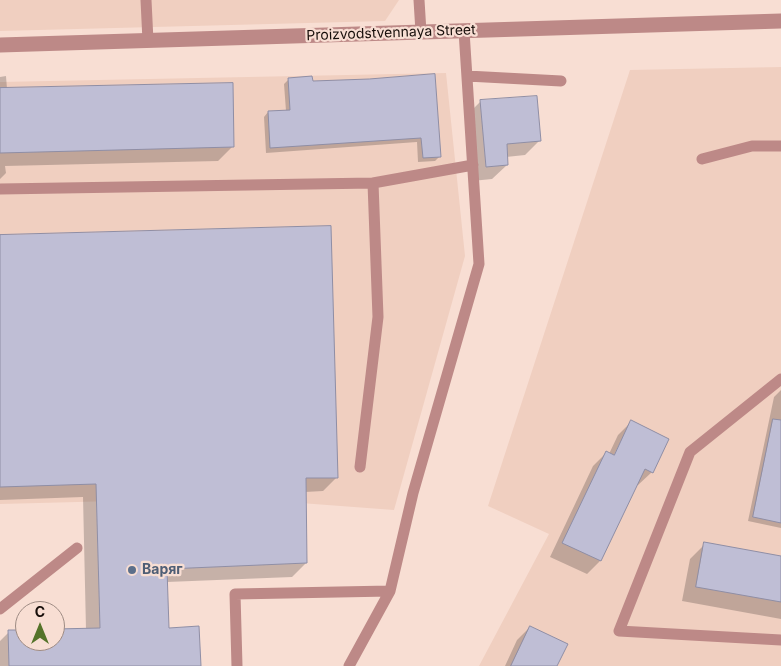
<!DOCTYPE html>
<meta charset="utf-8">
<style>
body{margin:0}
#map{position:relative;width:781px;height:666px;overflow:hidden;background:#f8ded3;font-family:Inter,sans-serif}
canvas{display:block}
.north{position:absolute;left:15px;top:601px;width:50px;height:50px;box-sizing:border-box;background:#f8ded3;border:1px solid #9e8b83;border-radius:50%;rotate:0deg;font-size:14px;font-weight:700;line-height:20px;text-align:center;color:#170e0a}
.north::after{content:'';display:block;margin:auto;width:18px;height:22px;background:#557329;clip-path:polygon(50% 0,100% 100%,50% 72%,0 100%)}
</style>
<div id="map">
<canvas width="781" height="666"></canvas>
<div class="north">С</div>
</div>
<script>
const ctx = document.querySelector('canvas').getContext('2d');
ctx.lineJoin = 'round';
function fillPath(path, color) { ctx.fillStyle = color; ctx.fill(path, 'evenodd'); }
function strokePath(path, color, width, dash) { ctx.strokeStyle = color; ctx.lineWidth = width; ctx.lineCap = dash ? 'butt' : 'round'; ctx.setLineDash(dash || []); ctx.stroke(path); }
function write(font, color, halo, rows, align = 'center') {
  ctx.font = font + ' Inter,sans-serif'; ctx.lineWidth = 4.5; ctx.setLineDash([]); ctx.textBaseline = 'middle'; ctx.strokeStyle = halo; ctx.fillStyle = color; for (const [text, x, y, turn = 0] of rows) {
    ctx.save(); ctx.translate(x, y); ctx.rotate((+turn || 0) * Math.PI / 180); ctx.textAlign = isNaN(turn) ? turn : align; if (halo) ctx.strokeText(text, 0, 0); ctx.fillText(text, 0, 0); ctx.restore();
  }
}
fillPath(new Path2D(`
 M 0,0 L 399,0 L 385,21 L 0,31 Z
 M 781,67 L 781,666 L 479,666 L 549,534 L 488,506 L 630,70 Z
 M 446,73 L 465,256 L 394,510 L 234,498 L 0,504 L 0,82 Z`), '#f0cfc0');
fillPath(new Path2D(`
 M 6,76 L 7,89 L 233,146 L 218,161 L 5,166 L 6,173 L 0,179 L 0,77 Z
 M 289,79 L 312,82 L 369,81 L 440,156 L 435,161 L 418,162 L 417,142 L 266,153 L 264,117 L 268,112 L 286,111 L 284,84 Z
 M 481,101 L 540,140 L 525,155 L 506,157 L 507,165 L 492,179 L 472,181 L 466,116 Z
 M 0,236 L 337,477 L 323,491 L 305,492 L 306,563 L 292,577 L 167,582 L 168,629 L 199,666 L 0,666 L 0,641 L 9,632 L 25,631 L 25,641 L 55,641 L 55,631 L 86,630 L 83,497 L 0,500 Z
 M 781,390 L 781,528 L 748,521 L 774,397 Z
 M 631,422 L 652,472 L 638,485 L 636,484 L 600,561 L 587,574 L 550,557 L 593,466 L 606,453 L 609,454 L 618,435 Z
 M 705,544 L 781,557 L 781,619 L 682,601 L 690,559 Z
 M 530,627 L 556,666 L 505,666 L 517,640 Z`), '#0003');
const building = new Path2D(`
 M 435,74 L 441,157 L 423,158 L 421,138 L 270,148 L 268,111 L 290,110 L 288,78 L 312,76 L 313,81 L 369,79 Z
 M 233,83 L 234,147 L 0,153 L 0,88 Z
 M 537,96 L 541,141 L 507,144 L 508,165 L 486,167 L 480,100 Z
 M 331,226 L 338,478 L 306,478 L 307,563 L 167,569 L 169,628 L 199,626 L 201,666 L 9,666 L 8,630 L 25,630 L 25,641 L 55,641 L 55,629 L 100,628 L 96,484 L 0,487 L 0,235 Z
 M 773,419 L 781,420 L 781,523 L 753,517 Z
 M 631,420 L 669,439 L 653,473 L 645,469 L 601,561 L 562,543 L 606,451 L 614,455 Z
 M 704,542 L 781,556 L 781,602 L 696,587 Z
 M 530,626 L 568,644 L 557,666 L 511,666 Z`);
fillPath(building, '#bfbed5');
strokePath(building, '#8f8ea5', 1);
strokePath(new Path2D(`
 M 146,0 L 148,41
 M 419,0 L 421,32
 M 467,76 L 561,81
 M 702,159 L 752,146 L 781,146
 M 373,183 L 473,165
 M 0,189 L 373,183 L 378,317 L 360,467
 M 781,379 L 690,452 L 619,631 L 781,640
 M 0,609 L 77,548
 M 237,666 L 235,594 L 390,591
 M 349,666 L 390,591 L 413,493 L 479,264 L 464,31`), '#bd8987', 11);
strokePath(new Path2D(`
 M 0,45 L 781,21`), '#bd8987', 15);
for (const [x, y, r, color] of [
 [132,570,5,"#5c6f8a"]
]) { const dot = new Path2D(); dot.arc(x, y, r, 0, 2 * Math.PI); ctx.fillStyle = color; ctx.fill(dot); strokePath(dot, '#f8ded3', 2); }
write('14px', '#170e0a', '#f8ded3', [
 ["Proizvodstvennaya Street",391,33,-2]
]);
write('bold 14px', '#4e5e75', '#f8ded3', [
 ["Варяг",142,570]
], 'left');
</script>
